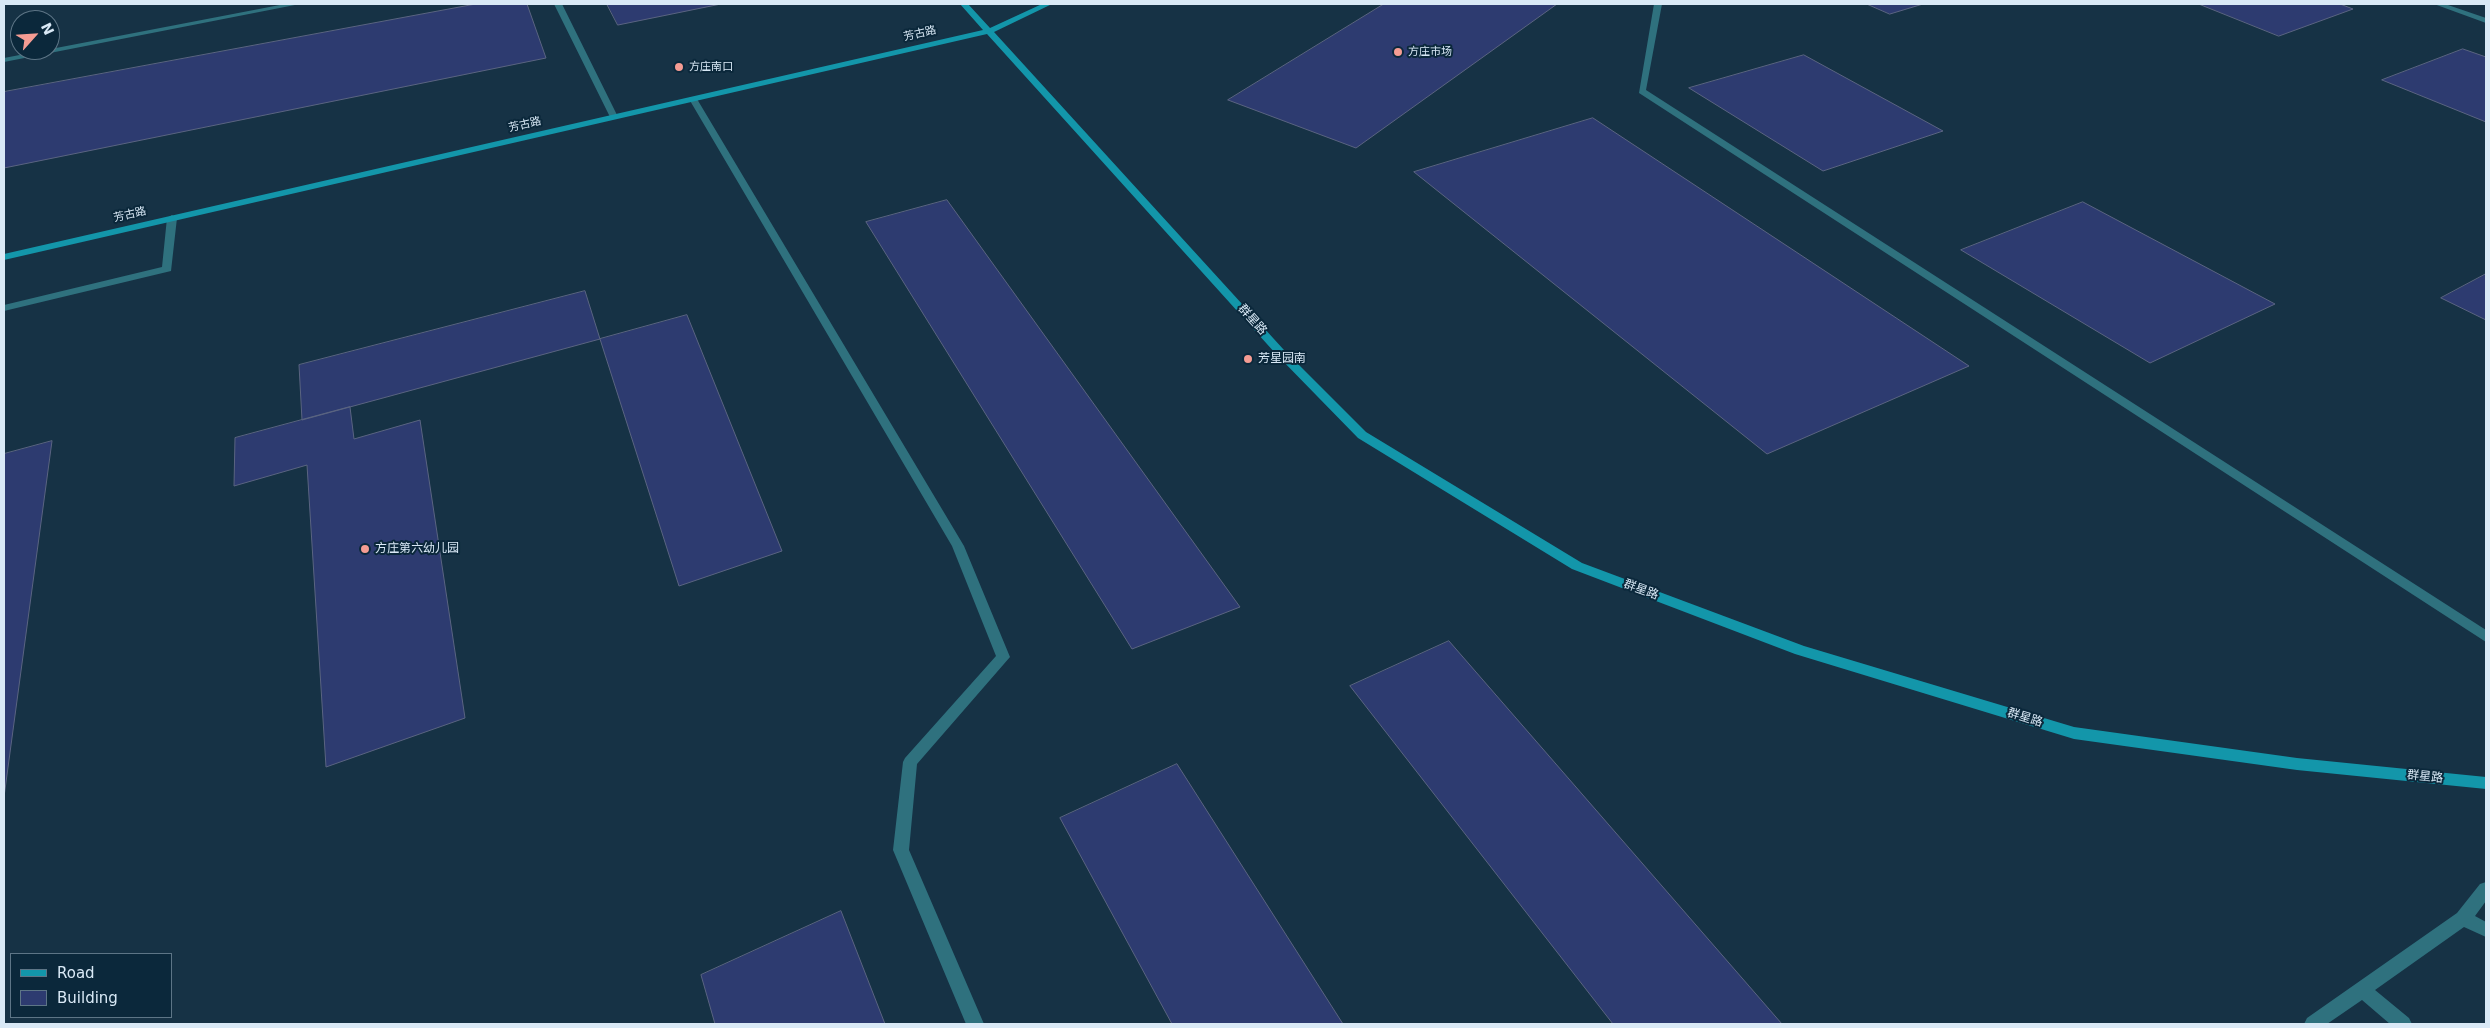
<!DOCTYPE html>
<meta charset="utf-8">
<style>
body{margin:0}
#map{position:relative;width:2490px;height:1028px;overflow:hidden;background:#163245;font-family:"DejaVu Sans",sans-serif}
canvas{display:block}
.frame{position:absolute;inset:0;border:5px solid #d9e9f6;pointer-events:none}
.legend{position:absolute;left:10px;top:953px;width:162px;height:65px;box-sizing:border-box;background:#0b283b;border:1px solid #5d7586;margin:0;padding:6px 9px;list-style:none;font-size:15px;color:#d9e9f6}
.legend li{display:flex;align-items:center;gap:10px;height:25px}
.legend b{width:25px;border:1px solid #5d7586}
.north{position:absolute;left:10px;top:10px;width:50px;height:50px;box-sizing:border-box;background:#0b283b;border:1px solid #5d7586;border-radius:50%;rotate:64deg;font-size:14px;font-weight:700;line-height:20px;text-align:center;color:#d9e9f6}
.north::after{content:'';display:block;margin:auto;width:18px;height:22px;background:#f59c93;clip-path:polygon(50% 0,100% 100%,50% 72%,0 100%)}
</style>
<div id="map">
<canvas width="2490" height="1028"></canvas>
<div class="frame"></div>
<ul class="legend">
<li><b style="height:6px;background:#1396aa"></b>Road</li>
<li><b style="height:14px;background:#2d3b70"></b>Building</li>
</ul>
<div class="north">N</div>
</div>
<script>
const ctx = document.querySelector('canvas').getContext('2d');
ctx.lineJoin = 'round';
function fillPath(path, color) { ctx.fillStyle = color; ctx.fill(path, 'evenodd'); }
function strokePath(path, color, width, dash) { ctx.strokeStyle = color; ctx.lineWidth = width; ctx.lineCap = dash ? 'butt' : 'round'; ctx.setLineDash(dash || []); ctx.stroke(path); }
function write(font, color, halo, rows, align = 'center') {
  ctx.font = font + ' "DejaVu Sans","Noto Sans SC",sans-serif'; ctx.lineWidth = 4; ctx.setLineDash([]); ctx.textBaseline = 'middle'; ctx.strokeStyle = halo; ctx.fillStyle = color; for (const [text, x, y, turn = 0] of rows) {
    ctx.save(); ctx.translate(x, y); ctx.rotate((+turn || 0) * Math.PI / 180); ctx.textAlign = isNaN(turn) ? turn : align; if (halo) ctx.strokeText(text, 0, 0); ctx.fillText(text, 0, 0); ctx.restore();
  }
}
const building = new Path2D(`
 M 476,4 L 527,4 L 546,58 L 4,168 L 4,92 Z
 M 607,4 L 721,4 L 618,25 Z
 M 1384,4 L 1557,4 L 1356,148 L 1228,100 Z
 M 1867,4 L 1923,4 L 1890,14 Z
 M 2199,4 L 2340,4 L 2353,9 L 2279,36 Z
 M 2463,49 L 2486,57 L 2486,122 L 2382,80 Z
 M 1804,55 L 1943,131 L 1823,171 L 1689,88 Z
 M 1593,118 L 1969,366 L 1767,454 L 1414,172 Z
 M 947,200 L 1240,607 L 1132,649 L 866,222 Z
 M 2083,202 L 2275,304 L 2150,363 L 1961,250 Z
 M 2486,274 L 2486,320 L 2441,298 Z
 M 585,291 L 600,339 L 302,420 L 299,365 Z
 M 687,315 L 782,551 L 679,586 L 600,339 Z
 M 350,407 L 354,439 L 420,420 L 465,718 L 326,767 L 307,465 L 234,486 L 235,438 Z
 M 52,441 L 4,797 L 4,454 Z
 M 1449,641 L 1782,1024 L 1613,1024 L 1350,686 Z
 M 1177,764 L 1343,1024 L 1172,1024 L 1060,818 Z
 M 841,911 L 885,1024 L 715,1024 L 701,975 Z`);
fillPath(building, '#2d3b70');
strokePath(building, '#5a6481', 1);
fillPath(new Path2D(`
 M 285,4 L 300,4 L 4,62 L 4,58 Z
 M 554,4 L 562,4 L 618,117 L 617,119 L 610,117 Z
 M 1654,4 L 1662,4 L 1646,90 L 2486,630 L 2486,642 L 1639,93 Z
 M 2434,4 L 2445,4 L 2486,18 L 2486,23 Z
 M 690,97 L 697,99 L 964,546 L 1010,657 L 917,764 L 909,850 L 984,1024 L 966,1024 L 893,850 L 903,762 L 905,758 L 996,656 L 952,546 L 689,99 Z
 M 172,215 L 177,218 L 171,271 L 4,311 L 4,305 L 162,267 L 167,218 Z
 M 2486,882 L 2486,901 L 2475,916 L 2486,922 L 2486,937 L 2464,927 L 2375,990 L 2409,1018 L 2412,1024 L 2390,1024 L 2362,1000 L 2327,1024 L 2304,1024 L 2307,1018 L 2457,913 L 2480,884 Z`), '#2f717e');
fillPath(new Path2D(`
 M 960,4 L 968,4 L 990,28 L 1042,4 L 1052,4 L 994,32 L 1284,350 L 1366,432 L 1582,563 L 1804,646 L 2074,727 L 2297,758 L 2486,777 L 2486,789 L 2297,770 L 2074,739 L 1795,654 L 1572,569 L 1358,438 L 1276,354 L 987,34 L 4,260 L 4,254 L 983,30 Z`), '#1396aa');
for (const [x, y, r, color] of [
 [1398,52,5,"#f59c93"],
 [679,67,5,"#f59c93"],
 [1248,359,5,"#f59c93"],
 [365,549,5,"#f59c93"]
]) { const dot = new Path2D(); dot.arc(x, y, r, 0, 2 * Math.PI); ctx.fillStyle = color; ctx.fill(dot); strokePath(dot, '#0b283b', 2); }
write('11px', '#d9e9f6', '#0b283b', [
 ["芳古路",920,34,-13],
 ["芳古路",525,125,-13],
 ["芳古路",130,215,-13]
]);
write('11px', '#d9e9f6', '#0b283b', [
 ["方庄市场",1408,52],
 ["方庄南口",689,67]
], 'left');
write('12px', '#d9e9f6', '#0b283b', [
 ["群星路",1252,320,48],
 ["群星路",1641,590,20],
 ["群星路",2025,718,17],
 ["群星路",2425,777,6]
]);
write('12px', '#d9e9f6', '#0b283b', [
 ["芳星园南",1258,359],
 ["方庄第六幼儿园",375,549]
], 'left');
</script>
